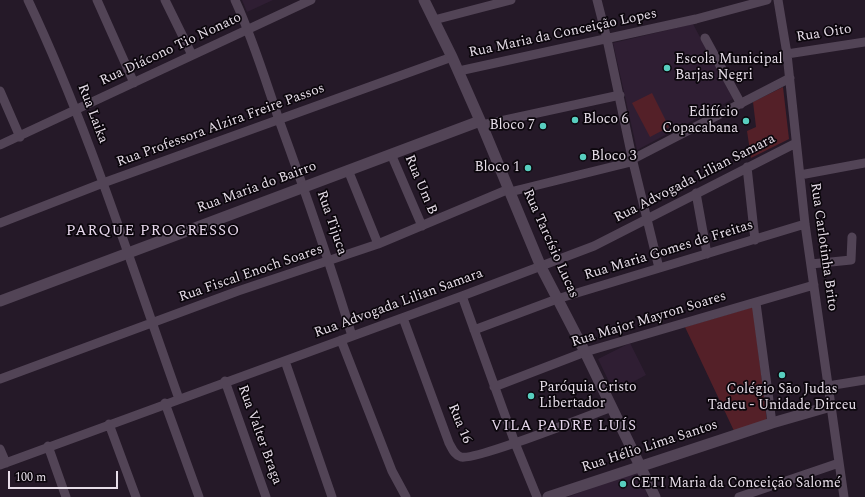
<!DOCTYPE html>
<meta charset="utf-8">
<style>
body{margin:0}
#map{position:relative;width:865px;height:497px;overflow:hidden;background:#251928;font-family:Spectral,serif}
canvas{display:block}
.scale{position:absolute;left:8px;top:471px;width:110px;height:18px;box-sizing:border-box;border:2px solid #e7dee9;border-top:0;padding-left:5px;font-size:12px;line-height:14px;white-space:nowrap;color:#e7dee9;-webkit-text-stroke:3px #0b060c;paint-order:stroke}
</style>
<div id="map">
<canvas width="865" height="497"></canvas>
<div class="scale">100 m</div>
</div>
<script>
const ctx = document.querySelector('canvas').getContext('2d');
ctx.lineJoin = 'round';
function fillPath(path, color) { ctx.fillStyle = color; ctx.fill(path, 'evenodd'); }
function strokePath(path, color, width, dash) { ctx.strokeStyle = color; ctx.lineWidth = width; ctx.lineCap = dash ? 'butt' : 'round'; ctx.setLineDash(dash || []); ctx.stroke(path); }
function write(font, color, halo, rows, align = 'center') {
  ctx.font = font + ' Spectral,serif'; ctx.lineWidth = 3.5; ctx.setLineDash([]); ctx.textBaseline = 'middle'; ctx.strokeStyle = halo; ctx.fillStyle = color; for (const [text, x, y, turn = 0] of rows) {
    ctx.save(); ctx.translate(x, y); ctx.rotate((+turn || 0) * Math.PI / 180); ctx.textAlign = isNaN(turn) ? turn : align; if (halo) ctx.strokeText(text, 0, 0); ctx.fillText(text, 0, 0); ctx.restore();
  }
}
fillPath(new Path2D(`
 M 242,0 L 273,0 L 247,12 Z
 M 693,24 L 733,99 L 637,150 L 613,43 Z
 M 630,343 L 646,375 L 614,392 L 598,359 Z
 M 638,470 L 648,497 L 568,497 Z`), '#2f1e33');
fillPath(new Path2D(`
 M 783,87 L 789,139 L 751,158 L 747,131 L 756,127 L 753,102 Z
 M 652,93 L 669,127 L 650,137 L 632,103 Z
 M 753,307 L 767,422 L 735,433 L 685,327 Z`), '#542028');
strokePath(new Path2D(`
 M 28,0 C 89,129 131,265 179,399
 M 97,0 L 134,83
 M 165,0 L 192,55
 M 235,0 C 253,39 265,79 279,120 C 305,191 330,263 352,336
 M 597,0 L 607,39 L 633,162 L 659,268
 M 778,0 L 787,54 L 805,224 L 844,497
 M 434,20 L 511,0
 M 705,38 L 741,104
 M 787,54 L 865,42
 M 459,71 L 696,19 L 767,0
 M 0,91 L 20,137
 M 482,125 L 620,95
 M 0,145 L 311,0
 M 391,154 L 422,226
 M 747,167 L 755,240
 M 348,170 L 378,244
 M 800,175 L 865,163
 M 510,192 L 631,162 L 635,158 L 790,78
 M 696,193 L 707,254
 M 0,223 L 103,183 L 452,57
 M 811,264 L 851,260 L 852,237
 M 462,296 L 515,443 L 537,497
 M 756,303 L 772,423
 M 403,318 L 449,443 C 452,448 454,455 461,457 C 475,461 590,415 612,407
 M 474,330 L 557,299 L 805,224
 M 341,340 L 392,471 L 406,497
 M 285,361 L 332,497
 M 0,379 L 238,291 L 378,244 L 509,189
 M 225,381 L 266,497
 M 828,386 L 865,380
 M 494,387 L 585,352 L 814,285
 M 165,403 L 199,497
 M 109,424 L 136,497
 M 48,446 L 66,497
 M 0,449 L 6,463
 M 0,465 L 462,296 L 594,246 L 796,143
 M 739,497 L 839,463`), '#524456', 9);
strokePath(new Path2D(`
 M 424,0 L 452,57 L 482,125 L 541,267 L 585,352 L 655,497
 M 0,301 L 480,121
 M 548,497 L 772,423 L 831,406`), '#524456', 11);
for (const [x, y, r, color] of [
 [667,68,4,"#58cebf"],
 [575,120,4,"#58cebf"],
 [746,121,4,"#58cebf"],
 [543,126,4,"#58cebf"],
 [583,157,4,"#58cebf"],
 [528,168,4,"#58cebf"],
 [782,375,4,"#58cebf"],
 [531,396,4,"#58cebf"],
 [623,484,4,"#58cebf"]
]) { const dot = new Path2D(); dot.arc(x, y, r, 0, 2 * Math.PI); ctx.fillStyle = color; ctx.fill(dot); strokePath(dot, '#0b060c', 1.5); }
write('14px', '#e7dee9', '#0b060c', [
 ["Rua Maria da Conceição Lopes",563,34,-12],
 ["Rua Oito",824,34,-9],
 ["Rua Diácono Tio Nonato",171,50,-25],
 ["Rua Laika",92,114,69],
 ["Rua Professora Alzira Freire Passos",221,126,-20],
 ["Rua Advogada Lilian Samara",695,179,-27],
 ["Rua Um B",420,185,67],
 ["Rua Maria do Bairro",257,188,-20],
 ["Rua Tijuca",331,223,71],
 ["Rua Tarcísio Lucas",550,244,66],
 ["Rua Carlotinha Brito",823,247,82],
 ["Rua Maria Gomes de Freitas",669,251,-17],
 ["Rua Fiscal Enoch Soares",251,274,-19],
 ["Rua Advogada Lilian Samara",399,304,-20],
 ["Rua Major Mayron Soares",649,320,-17],
 ["Rua 16",459,424,67],
 ["Rua Valter Braga",259,435,70],
 ["Rua Hélio Lima Santos",650,447,-18]
]);
write('14px', '#e7dee9', '#0b060c', [
 ["Escola Municipal",675,60],
 ["Barjas Negri",675,76],
 ["Edifício",738,113,"right"],
 ["Copacabana",738,129,"right"],
 ["Bloco 6",583,120],
 ["Bloco 7",535,126,"right"],
 ["Bloco 3",591,157],
 ["Bloco 1",520,168,"right"],
 ["Paróquia Cristo",539,388],
 ["Libertador",539,404],
 ["Colégio São Judas",782,390,"center"],
 ["Tadeu - Unidade Dirceu",782,406,"center"],
 ["CETI Maria da Conceição Salomé",631,484]
], 'left');
ctx.letterSpacing = '1px';
write('15px', '#e7d7ec', '#0b060c', [
 ["PARQUE PROGRESSO",153,232],
 ["VILA PADRE LUÍS",564,427]
]);
ctx.letterSpacing = '0px';
</script>
